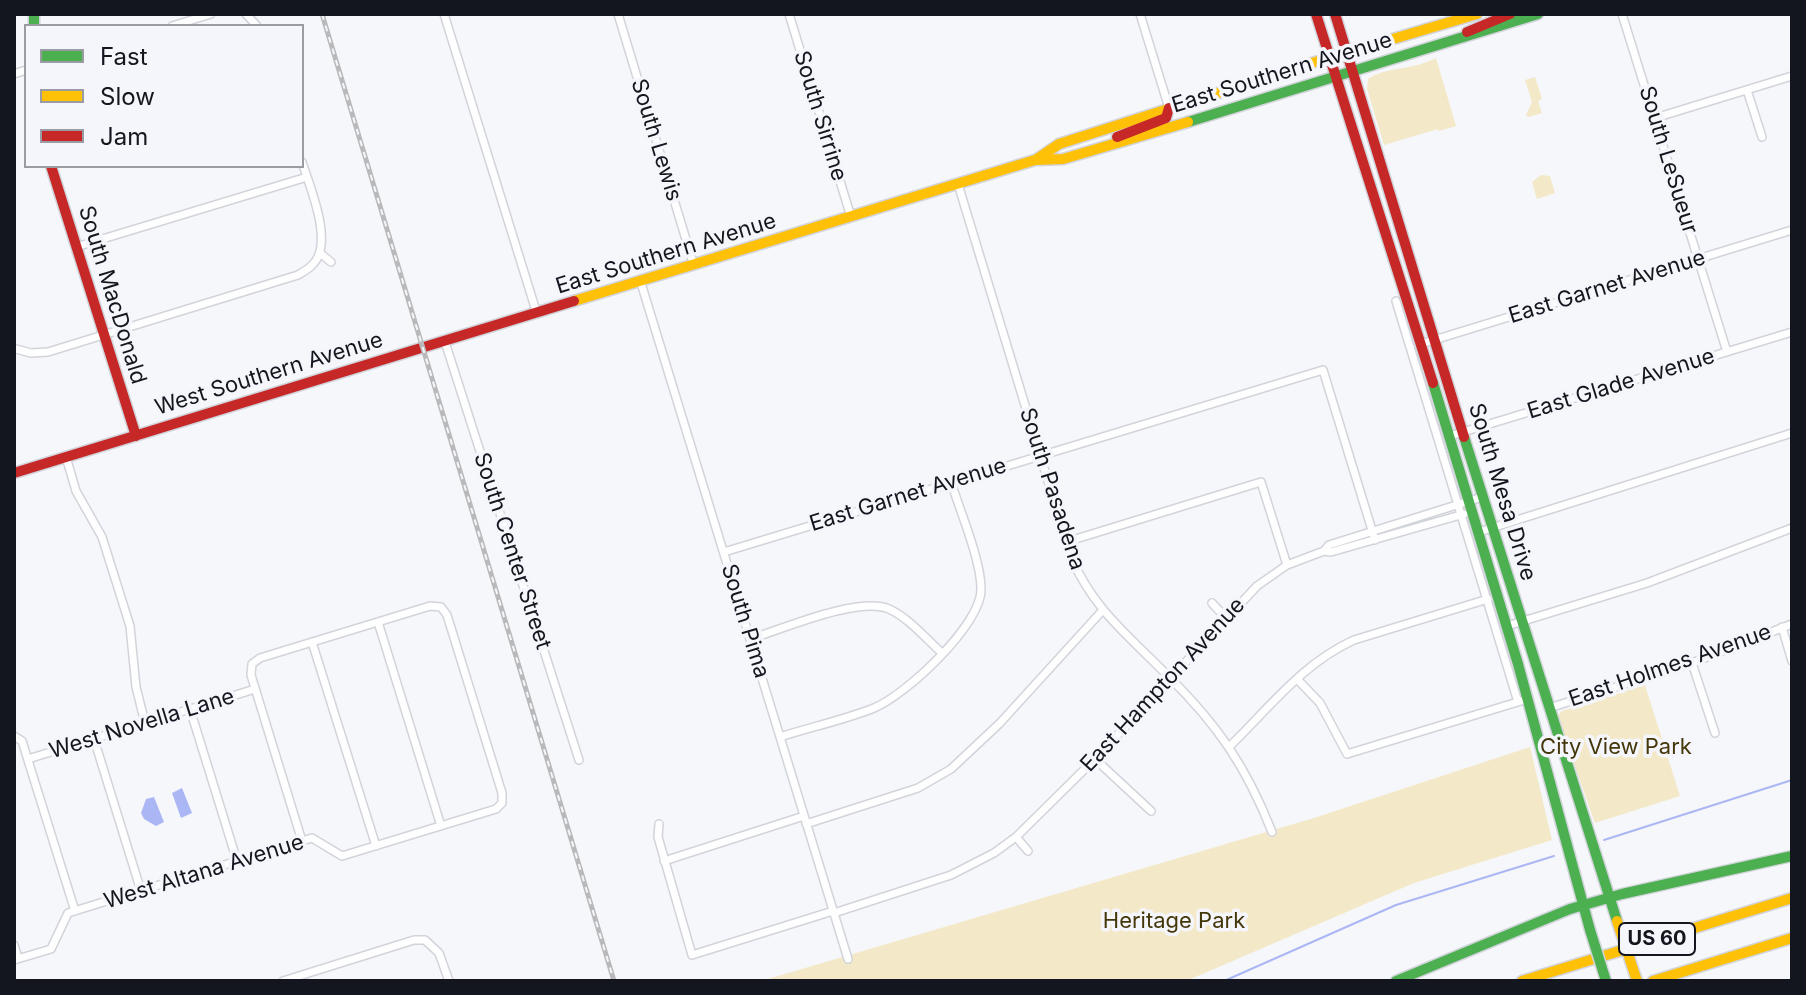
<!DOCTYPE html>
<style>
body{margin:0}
#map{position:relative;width:1806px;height:995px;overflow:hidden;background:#f6f7fa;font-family:Inter,sans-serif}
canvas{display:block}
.frame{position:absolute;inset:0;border:16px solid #14161f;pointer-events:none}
.legend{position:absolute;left:24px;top:24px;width:280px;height:144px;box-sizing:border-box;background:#f5f6fb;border:2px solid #9b9ca3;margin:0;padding:10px 14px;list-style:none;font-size:24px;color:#14161f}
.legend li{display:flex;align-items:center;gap:16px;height:40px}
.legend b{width:40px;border:2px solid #9b9ca3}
</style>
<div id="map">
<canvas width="1806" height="995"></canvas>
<div class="frame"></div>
<ul class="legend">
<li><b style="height:10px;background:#4caf50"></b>Fast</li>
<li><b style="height:10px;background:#ffc107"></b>Slow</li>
<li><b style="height:10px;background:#c62828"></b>Jam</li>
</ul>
</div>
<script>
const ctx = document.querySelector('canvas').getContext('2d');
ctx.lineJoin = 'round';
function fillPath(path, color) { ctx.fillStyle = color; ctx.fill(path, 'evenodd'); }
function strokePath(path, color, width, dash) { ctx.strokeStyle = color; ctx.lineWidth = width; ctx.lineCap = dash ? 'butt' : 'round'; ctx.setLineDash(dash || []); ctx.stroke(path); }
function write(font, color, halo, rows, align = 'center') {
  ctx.font = font + ' Inter,sans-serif'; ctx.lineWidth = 7; ctx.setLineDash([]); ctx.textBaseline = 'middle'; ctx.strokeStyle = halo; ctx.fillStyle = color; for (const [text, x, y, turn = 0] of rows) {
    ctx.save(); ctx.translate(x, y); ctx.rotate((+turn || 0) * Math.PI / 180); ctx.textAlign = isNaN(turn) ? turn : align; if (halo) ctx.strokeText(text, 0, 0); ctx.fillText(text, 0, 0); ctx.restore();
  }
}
fillPath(new Path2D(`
 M 1436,58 L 1456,126 L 1439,131 L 1438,129 L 1384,145 L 1367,89 L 1368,79 C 1384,67 1415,70 1436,58 Z
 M 1535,77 L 1542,99 L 1538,101 L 1542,113 L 1528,117 L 1526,115 L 1532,102 L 1525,80 Z
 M 1541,175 L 1550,176 L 1555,193 L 1537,199 L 1532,182 Z
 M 1645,685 L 1680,796 L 1595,823 L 1557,716 L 1562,711 Z
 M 1530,747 L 1552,840 L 1414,883 L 1186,981 L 761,981 L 1314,818 Z`), '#f3e8c8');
fillPath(new Path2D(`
 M 182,788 L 192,813 L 181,818 L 172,793 Z
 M 154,797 L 164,822 L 156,826 L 144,819 L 141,813 L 146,799 Z`), '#abb7f4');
strokePath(new Path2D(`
 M 1604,840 L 1792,780
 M 1224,981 L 1396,905 L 1554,856`), '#abb7f4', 2);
const street = new Path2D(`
 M 246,14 L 257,26
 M 444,14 L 537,314
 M 618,14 L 694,266
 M 789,14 L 851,217
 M 1140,14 L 1169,108
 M 1622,14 L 1727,352
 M 172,26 L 211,14
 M 14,74 L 26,70
 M 1747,90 L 1762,137
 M 1655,118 L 1792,76
 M 958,184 L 1071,557 C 1094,610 1128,635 1167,675 C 1217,724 1246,766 1272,832
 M 76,247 L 307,177
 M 320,253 L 331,262
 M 641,283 L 848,959
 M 1396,301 L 1518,702
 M 445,342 L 579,760
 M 1421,344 L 1792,230
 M 16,349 L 31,353 L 48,352 L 298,275 C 303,272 309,269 313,264 C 334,243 310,187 302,162
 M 1450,436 L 1792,332
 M 66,457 L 76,491 L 102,537 L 130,626 L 136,687 L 145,723
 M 1479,532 L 1792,433
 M 1066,542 L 1261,482 L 1287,565
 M 1324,551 L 1331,552 L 1464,514
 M 724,552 L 1323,370 L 1375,540
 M 1212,603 L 1225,617
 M 378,622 L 441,826
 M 1507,626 L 1647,583 L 1792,528
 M 1782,627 L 1792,661
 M 750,639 C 783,629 858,596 889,609 C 909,618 925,638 942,653
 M 312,642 L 376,846
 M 1692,663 L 1715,733
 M 1297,679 L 1320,703 L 1347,754 L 1521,701
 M 1549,708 L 1692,663 L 1792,624
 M 190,709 L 237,861
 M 14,736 L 22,741 L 75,911
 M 780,737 C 811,727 844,720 874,708 C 906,695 982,624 981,589 C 981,560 960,511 951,482
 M 94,739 L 141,891
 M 1230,746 C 1270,707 1303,663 1354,640 L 1488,599
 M 28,759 L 255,689
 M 1095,759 L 1151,811
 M 659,824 L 658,837 L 692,955 L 833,911
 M 806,824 L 918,788 L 951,769 L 1000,723 L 1102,611
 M 1016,837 L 1028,851
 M 664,861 L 804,816
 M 834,913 L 951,875 L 994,853 L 1016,837 L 1095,759 L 1257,586 L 1287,565 L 1324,551 L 1329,545 L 1482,497
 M 14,945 L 18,958
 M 14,960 L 51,949 L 68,913 L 84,908 L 312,838 L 342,856 L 496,809 L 502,803 L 502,793 L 447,615 L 441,607 L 430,606 L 260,658 L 252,664 L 251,675 L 302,841
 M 283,981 L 414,940 L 425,940 L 439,953 L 449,981`);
const fast = new Path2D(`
 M 34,14 L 34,26
 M 1188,122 L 1538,14
 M 1433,383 L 1518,664 L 1590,930
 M 1464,437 L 1617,921
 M 1396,981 L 1570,909 L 1622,894 L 1792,856`);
const slow = new Path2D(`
 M 1037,159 L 1059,144 L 1312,63 L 1477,14
 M 574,301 L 1035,160 L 1063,159 L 1188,122
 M 1522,981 L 1792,898
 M 1653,981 L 1792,938`);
const jam = new Path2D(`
 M 1316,14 L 1433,383
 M 1335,14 L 1464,437
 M 1467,32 L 1510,14
 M 1117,137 L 1166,118 L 1169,108
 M 51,166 L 136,436
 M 14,473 L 574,301`);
strokePath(street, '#d2d4db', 10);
strokePath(fast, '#d2d4db', 13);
strokePath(slow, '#d2d4db', 13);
strokePath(jam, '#d2d4db', 13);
strokePath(street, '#fefefe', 7);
strokePath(fast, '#4caf50', 10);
strokePath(slow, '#ffc107', 10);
strokePath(jam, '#c62828', 10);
const rail = new Path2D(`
 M 322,14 L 614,981`);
strokePath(rail, '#b9b9bb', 5);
strokePath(rail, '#f5f6fb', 2, [6]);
const fastBridge = new Path2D(`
 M 1590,930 L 1606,981`);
const slowBridge = new Path2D(`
 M 1617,921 L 1637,981`);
strokePath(fastBridge, '#d2d4db', 13, []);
strokePath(slowBridge, '#d2d4db', 13, []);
strokePath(fastBridge, '#4caf50', 10);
strokePath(slowBridge, '#ffc107', 10);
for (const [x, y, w] of [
 [1657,939,76]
]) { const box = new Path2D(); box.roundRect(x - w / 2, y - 16, w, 32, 6); ctx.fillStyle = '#f5f6fb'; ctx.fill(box); strokePath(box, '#14161f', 2); }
write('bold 20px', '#14161f', null, [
 ["US 60",1657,939]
]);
write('22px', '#14161f', '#f5f6fb', [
 ["East Southern Avenue",1282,73,-17],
 ["South Sirrine",820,116,73],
 ["South Lewis",656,140,73],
 ["South LeSueur",1668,160,73],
 ["East Southern Avenue",666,254,-17],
 ["East Garnet Avenue",1607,287,-17],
 ["South MacDonald",112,295,73],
 ["West Southern Avenue",269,374,-17],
 ["East Glade Avenue",1621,384,-17],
 ["South Pasadena",1052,489,72],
 ["South Mesa Drive",1502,492,73],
 ["East Garnet Avenue",908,495,-17],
 ["South Center Street",512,551,72],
 ["South Pima",745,621,73],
 ["East Holmes Avenue",1670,666,-19],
 ["East Hampton Avenue",1163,685,-47],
 ["West Novella Lane",142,724,-17],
 ["West Altana Avenue",204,872,-17]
]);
write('22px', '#44370a', '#f5f6fb', [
 ["City View Park",1616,747],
 ["Heritage Park",1174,921]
]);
</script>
